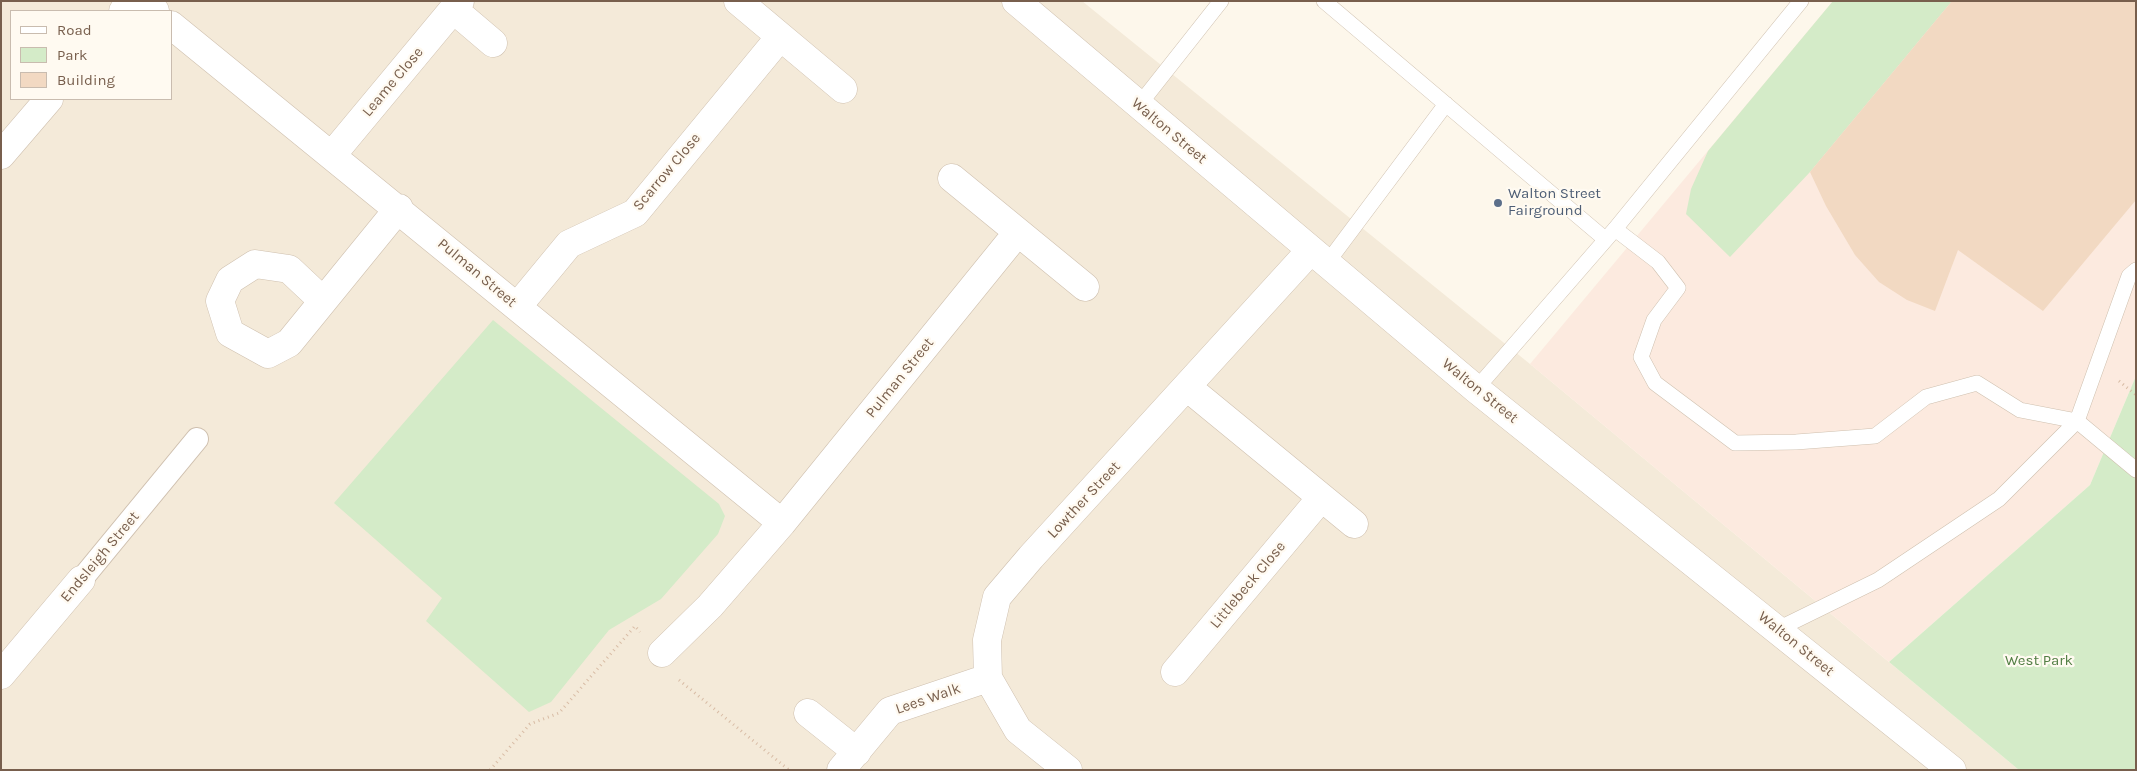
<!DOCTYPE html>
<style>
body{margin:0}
#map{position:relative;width:2137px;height:771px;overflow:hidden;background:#fdf7eb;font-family:Karla,sans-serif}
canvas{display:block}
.frame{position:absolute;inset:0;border:2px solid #785f4d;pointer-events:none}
.legend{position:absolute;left:10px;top:10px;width:162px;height:90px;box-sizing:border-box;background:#fffaf1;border:1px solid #c9bcaf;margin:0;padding:6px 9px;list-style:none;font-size:15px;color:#785f4d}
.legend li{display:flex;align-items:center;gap:10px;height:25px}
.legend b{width:25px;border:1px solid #c9bcaf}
</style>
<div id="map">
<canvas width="2137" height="771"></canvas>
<div class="frame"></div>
<ul class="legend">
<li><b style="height:6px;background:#fff"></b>Road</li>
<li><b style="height:14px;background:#d4ebc8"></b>Park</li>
<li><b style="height:14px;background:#f2d9c2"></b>Building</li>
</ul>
</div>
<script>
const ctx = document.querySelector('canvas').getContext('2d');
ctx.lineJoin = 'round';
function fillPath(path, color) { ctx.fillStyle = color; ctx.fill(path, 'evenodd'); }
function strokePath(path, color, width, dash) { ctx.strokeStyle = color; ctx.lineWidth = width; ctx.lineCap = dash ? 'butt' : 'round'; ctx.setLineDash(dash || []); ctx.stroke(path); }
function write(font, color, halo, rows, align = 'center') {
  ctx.font = font + ' Karla,sans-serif'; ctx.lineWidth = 4.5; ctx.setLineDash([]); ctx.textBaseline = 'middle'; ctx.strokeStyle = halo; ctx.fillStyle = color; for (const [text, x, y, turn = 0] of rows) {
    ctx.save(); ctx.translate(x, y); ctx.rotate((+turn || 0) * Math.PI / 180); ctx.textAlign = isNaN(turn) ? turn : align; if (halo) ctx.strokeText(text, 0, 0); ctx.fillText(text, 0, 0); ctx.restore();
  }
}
fillPath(new Path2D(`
 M 1,1 L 1082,1 L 1530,364 L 2019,770 L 1,770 ZM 11,11 L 171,11 L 171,99 L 11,99 Z`), '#f4ead9');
fillPath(new Path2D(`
 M 1833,1 L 2136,1 L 2136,376 L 2090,485 L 1889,662 L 1530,364 Z`), '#fceadf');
fillPath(new Path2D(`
 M 1833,1 L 1952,1 L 1810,172 L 1730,257 L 1686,214 L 1691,189 L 1708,151 Z
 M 493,320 L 719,504 L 725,516 L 718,534 L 661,599 L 609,630 L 551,702 L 529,712 L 426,621 L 442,598 L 334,503 Z
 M 2136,376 L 2136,770 L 2019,770 L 1889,662 L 2090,485 Z`), '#d4ebc8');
fillPath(new Path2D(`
 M 1952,1 L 2136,1 L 2136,200 L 2043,311 L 1958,250 L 1935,311 L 1907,300 L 1879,282 L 1855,255 L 1826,206 L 1810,172 Z`), '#f2d9c2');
const service = new Path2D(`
 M 1324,1 L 1605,239
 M 1139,105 L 1221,1
 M 1615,229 L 1658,262 L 1678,288 L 1654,320 L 1641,357 L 1655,383 L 1735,443 L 1796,442 L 1875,436 L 1926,397 L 1977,383 L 2020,410 L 2077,421 L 2136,470
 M 1327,263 L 1446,104
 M 1476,389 L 1615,229 L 1801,1
 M 1778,629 L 1878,580 L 1999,499 L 2077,421 L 2129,276 L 2136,270`);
const pedestrian = new Path2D(`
 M 81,580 L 197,439`);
const minor = new Path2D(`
 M 142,1 L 155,11
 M 738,1 L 843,89
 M 1016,1 L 1476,389 L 1952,770
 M 453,9 L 493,43
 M 123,11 L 131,1
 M 171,25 L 782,523
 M 1,155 L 49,99
 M 332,155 L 460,1
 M 952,178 L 1085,287
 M 322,300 L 289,269 L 255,264 L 230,280 L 220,301 L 230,333 L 268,354 L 289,343 L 399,208
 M 517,307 L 569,244 L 635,213 L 780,37
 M 1187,387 L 1354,524
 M 662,653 L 710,606 L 782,523 L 1018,232
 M 1175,672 L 1321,498
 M 1,675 L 81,580
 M 808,713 L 857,752
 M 841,770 L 890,711 L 988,678
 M 1068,770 L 1018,730 L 988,678 L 987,640 L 997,597 L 1031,557 L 1310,251`);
strokePath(service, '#cfc0af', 16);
strokePath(pedestrian, '#cfc0af', 24);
strokePath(minor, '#cfc0af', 29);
strokePath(new Path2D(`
 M 2119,381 L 2136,395
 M 679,680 L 789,770
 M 490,770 L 530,724 L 559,713 L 635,626 L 640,632`), '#d8bca5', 3, [1, 4]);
strokePath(service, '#fff', 15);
strokePath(pedestrian, '#fff', 22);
strokePath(minor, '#fff', 28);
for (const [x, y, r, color] of [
 [1498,203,5,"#5c6f8a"]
]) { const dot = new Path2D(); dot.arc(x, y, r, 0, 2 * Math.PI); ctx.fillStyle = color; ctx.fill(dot); strokePath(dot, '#fffaf1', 2); }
write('15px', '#785f4d', '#fffaf1', [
 ["Leame Close",393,82,-50],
 ["Walton Street",1169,131,40],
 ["Scarrow Close",667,172,-50],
 ["Pulman Street",477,273,40],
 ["Pulman Street",900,378,-51],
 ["Walton Street",1480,391,39],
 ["Lowther Street",1084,500,-47],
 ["Endsleigh Street",100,557,-50],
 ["Littlebeck Close",1248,585,-50],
 ["Walton Street",1796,644,39],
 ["Lees Walk",928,699,-19]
]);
write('15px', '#4e5e75', '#fffaf1', [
 ["Walton Street",1508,194],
 ["Fairground",1508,211]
], 'left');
write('15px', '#527e44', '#fffaf1', [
 ["West Park",2039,661]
]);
</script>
